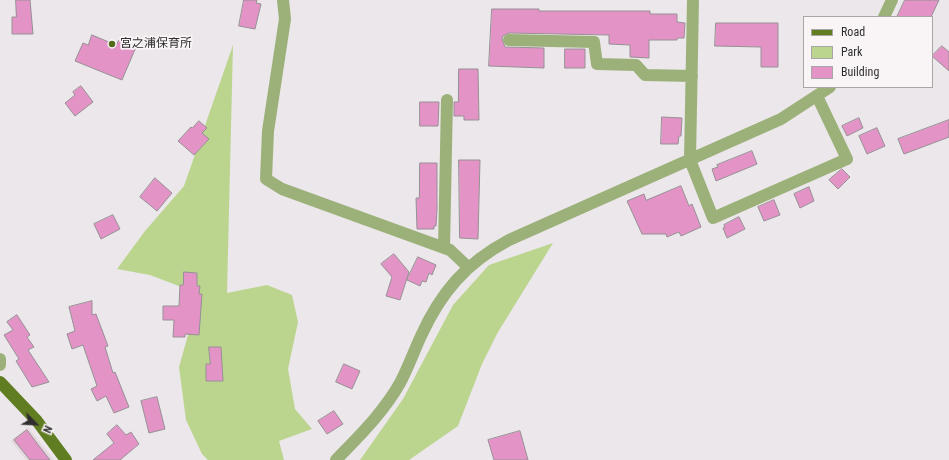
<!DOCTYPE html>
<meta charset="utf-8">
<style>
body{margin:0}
#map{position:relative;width:949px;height:460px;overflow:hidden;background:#ece7ea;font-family:"Roboto Condensed",sans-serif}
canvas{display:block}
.legend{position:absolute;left:803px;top:16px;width:130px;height:72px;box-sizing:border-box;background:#f9f5f7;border:1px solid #a9a6a7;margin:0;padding:5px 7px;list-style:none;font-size:12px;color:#302f30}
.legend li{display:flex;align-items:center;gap:8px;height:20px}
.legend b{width:20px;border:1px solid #a9a6a7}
.north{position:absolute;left:16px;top:404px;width:40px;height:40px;-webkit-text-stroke:3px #f9f5f7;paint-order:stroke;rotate:114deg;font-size:11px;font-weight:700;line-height:16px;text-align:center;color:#302f30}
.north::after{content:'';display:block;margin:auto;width:14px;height:18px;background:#302f30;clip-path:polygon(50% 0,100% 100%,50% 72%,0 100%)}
</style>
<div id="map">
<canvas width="949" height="460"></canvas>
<ul class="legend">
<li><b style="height:5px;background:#617d22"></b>Road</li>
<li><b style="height:11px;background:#bbd58f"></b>Park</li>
<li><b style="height:11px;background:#e493c7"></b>Building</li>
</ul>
<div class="north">N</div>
</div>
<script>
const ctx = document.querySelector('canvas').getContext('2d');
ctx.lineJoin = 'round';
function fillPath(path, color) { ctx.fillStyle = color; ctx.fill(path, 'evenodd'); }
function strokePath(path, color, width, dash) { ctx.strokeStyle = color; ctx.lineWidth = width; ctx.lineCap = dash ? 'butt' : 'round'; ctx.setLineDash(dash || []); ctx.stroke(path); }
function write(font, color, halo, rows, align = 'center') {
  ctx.font = font + ' "Roboto Condensed","Noto Sans JP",sans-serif'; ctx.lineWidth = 3.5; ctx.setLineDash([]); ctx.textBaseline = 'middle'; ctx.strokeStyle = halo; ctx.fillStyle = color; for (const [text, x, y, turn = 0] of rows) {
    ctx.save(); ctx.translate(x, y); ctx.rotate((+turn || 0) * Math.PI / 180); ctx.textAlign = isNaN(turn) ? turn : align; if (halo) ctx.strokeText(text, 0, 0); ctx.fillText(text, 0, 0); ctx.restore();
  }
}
fillPath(new Path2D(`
 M 28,427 L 54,460 L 26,460 L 11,441 Z`), '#e5d9e0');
fillPath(new Path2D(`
 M 233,45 L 227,293 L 267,285 L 292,295 L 298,322 L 288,369 L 295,409 L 312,429 L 279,441 L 284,460 L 208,460 L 202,454 L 186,420 L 179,367 L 192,321 L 192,291 L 150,275 L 117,269 L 145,231 L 184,186 Z
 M 553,243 L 498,332 L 482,364 L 458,426 L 409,460 L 360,460 L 403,399 L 453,305 L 489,265 Z`), '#bbd58f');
const building = new Path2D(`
 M 16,0 L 30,0 L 33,34 L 12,34 L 12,17 L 16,17 Z
 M 244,0 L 257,0 L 256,3 L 261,4 L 255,29 L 239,26 Z
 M 905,0 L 939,0 L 931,17 L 897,17 Z
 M 492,9 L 539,9 L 539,11 L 650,11 L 650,14 L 677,14 L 677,22 L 685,23 L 684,38 L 677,38 L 677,40 L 649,40 L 649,58 L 630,57 L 630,45 L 609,44 L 609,35 L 509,33 L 503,36 L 502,39 L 505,47 L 544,48 L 544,68 L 489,66 Z
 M 716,23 L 778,23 L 778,67 L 761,67 L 761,47 L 715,46 Z
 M 92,35 L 116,45 L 119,40 L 136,47 L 122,80 L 75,61 L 83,43 L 88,45 Z
 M 942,46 L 949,52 L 949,71 L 932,56 Z
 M 565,49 L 585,49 L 585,68 L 565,68 Z
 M 459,69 L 478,69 L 479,120 L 464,120 L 464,116 L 454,116 L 454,102 L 458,102 Z
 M 81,86 L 93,102 L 75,116 L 65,103 L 75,95 L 73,92 Z
 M 420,102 L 439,102 L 438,126 L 420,126 Z
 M 662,117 L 682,118 L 681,136 L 679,136 L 678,144 L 661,144 Z
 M 859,118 L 863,128 L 847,136 L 842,126 Z
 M 949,120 L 949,137 L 904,154 L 898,139 Z
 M 199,121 L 207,128 L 202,133 L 209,139 L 194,155 L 178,141 L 191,127 L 192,128 Z
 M 877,128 L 885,146 L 867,154 L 859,136 Z
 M 752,151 L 757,164 L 716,181 L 712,169 L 718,167 L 717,165 Z
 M 459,160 L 480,160 L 478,239 L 460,238 Z
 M 420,163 L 437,163 L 437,210 L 436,226 L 434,226 L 434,229 L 417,229 L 416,198 L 419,198 Z
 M 842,169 L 850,177 L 838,189 L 829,180 Z
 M 155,178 L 172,193 L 157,211 L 140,197 Z
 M 681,186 L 689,206 L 692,204 L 701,227 L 681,236 L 679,232 L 667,237 L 666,234 L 642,234 L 627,201 L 644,194 L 646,200 Z
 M 809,187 L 814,201 L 800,208 L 794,194 Z
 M 774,200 L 780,215 L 764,221 L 758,207 Z
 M 113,215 L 120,229 L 101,239 L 94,224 Z
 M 739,217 L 745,229 L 727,238 L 723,228 L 725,227 L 724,225 Z
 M 394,254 L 409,272 L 400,300 L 386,296 L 392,277 L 381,264 Z
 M 418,257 L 436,265 L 432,275 L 429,273 L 426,282 L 422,281 L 420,286 L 407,280 Z
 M 184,272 L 197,273 L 197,286 L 200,286 L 199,294 L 202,294 L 199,335 L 185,334 L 185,337 L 173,337 L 174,320 L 163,320 L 163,306 L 179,306 L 180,285 L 183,285 Z
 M 92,301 L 92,315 L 96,314 L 108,346 L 105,347 L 113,373 L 115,372 L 129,407 L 114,413 L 106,396 L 97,401 L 91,389 L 97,386 L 83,345 L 72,349 L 67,334 L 75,331 L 69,307 Z
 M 17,315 L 30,335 L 27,337 L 34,347 L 28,350 L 49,382 L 32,387 L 16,361 L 19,359 L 4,335 L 13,330 L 7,322 Z
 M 209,347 L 221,347 L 223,381 L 206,381 L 206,364 L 210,364 Z
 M 344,364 L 360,371 L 352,389 L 336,382 Z
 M 157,397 L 165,429 L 149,433 L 141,401 Z
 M 334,411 L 343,424 L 327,434 L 318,421 Z
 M 117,425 L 126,435 L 131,432 L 139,444 L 120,460 L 93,460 L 114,443 L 107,434 Z
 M 27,430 L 39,446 L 50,460 L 30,460 L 14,440 Z
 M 520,431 L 528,460 L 494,460 L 488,440 Z`);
fillPath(building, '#e493c7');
strokePath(building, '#959194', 1);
strokePath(new Path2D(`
 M 283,0 L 285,19 L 268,131 L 266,179 L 282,189 L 450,250 L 468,267
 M 693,0 L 690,160 L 713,218 L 847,159 L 817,96
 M 884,17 L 892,0
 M 509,40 L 594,42 L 597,64 L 636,65 L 645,75 L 692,76
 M 444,248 L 447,100
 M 0,359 L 0,365
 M 336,460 C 359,436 383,413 400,383 C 408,368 414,351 421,336 C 441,292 466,263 509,240 L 781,119 L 830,87`), '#9cb179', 12);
strokePath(new Path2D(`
 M 0,382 L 37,421 L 66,460`), '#617d22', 12);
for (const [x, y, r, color] of [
 [112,44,4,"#526a1a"]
]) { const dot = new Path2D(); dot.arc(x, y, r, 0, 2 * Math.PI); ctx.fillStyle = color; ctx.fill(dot); strokePath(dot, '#f9f5f7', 1.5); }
write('12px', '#302f30', '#f9f5f7', [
 ["宮之浦保育所",120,44]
], 'left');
</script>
